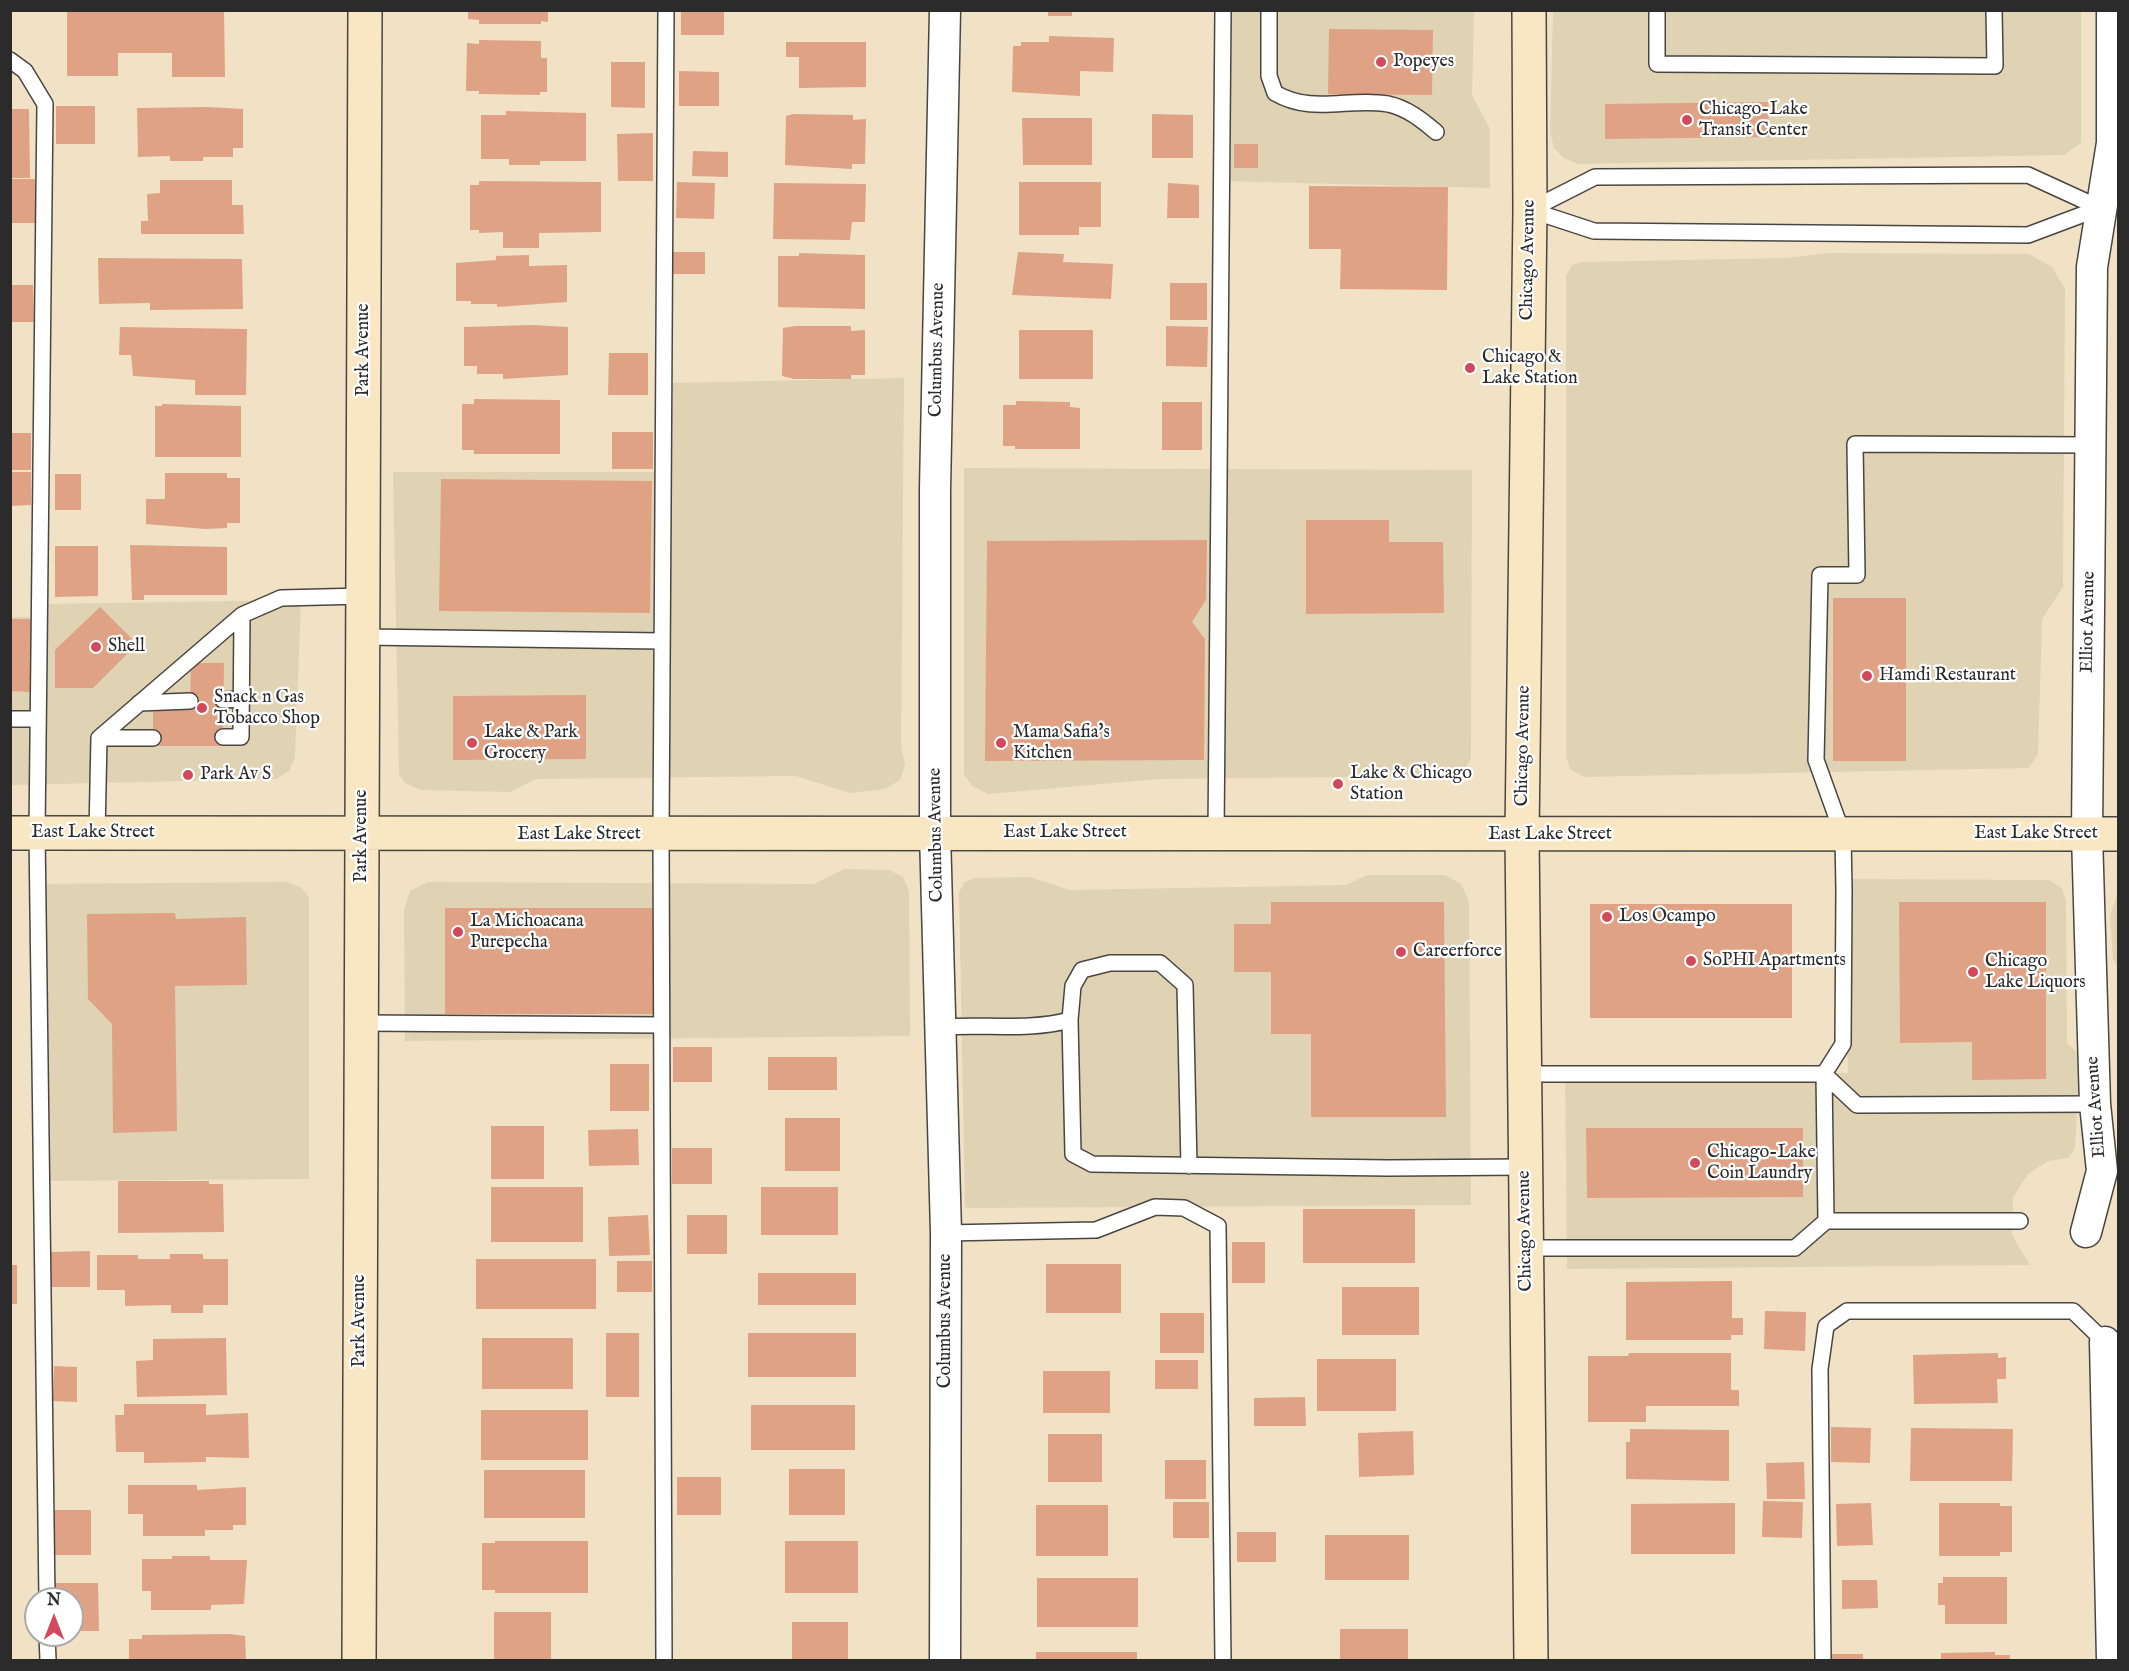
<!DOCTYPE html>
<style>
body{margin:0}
#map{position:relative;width:2129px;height:1671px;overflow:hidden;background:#f1e2c5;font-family:"IM FELL English",serif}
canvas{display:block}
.frame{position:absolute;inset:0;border:12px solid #2b2b2b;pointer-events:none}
.north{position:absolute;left:24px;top:1587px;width:60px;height:60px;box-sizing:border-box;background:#fff;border:2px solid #aaa;border-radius:50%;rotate:0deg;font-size:16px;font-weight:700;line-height:24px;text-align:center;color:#2b2b2b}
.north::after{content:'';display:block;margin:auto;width:21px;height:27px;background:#d1495b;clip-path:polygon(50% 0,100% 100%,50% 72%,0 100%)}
</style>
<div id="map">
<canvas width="2129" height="1671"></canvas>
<div class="frame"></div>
<div class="north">N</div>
</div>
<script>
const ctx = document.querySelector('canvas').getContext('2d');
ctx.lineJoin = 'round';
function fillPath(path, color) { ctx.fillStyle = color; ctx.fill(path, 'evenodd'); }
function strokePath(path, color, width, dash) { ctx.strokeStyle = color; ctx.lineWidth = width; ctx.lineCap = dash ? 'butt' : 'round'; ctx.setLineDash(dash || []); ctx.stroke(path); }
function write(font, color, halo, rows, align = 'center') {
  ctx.font = font + ' "IM FELL English",serif'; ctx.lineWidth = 4.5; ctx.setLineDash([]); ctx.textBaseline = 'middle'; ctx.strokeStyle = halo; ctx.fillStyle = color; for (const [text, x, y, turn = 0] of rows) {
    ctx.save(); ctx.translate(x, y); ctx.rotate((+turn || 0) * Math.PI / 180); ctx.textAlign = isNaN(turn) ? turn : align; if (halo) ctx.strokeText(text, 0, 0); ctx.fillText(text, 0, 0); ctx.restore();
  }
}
fillPath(new Path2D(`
 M 1226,11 L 1474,11 L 1472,95 L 1490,129 L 1490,188 L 1225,181 Z
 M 1553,11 L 2081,11 L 2081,143 L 2064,155 L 1578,164 L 1564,158 L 1554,148 L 1550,132 Z
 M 1828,253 L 2029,254 L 2052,267 L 2065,289 L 2063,587 L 2042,619 L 2038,754 L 2029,768 L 1584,777 L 1570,769 L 1566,757 L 1566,276 L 1572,265 L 1582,262 L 1787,258 Z
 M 904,378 L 901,747 L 905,765 L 900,780 L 885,789 L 849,793 L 796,776 L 536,779 L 510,792 L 421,790 L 405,783 L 399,774 L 393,472 L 665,472 L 669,383 Z
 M 964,468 L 1472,470 L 1471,757 L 1466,769 L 1449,776 L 1159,779 L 988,794 L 972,786 L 964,774 Z
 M 301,600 L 295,758 L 289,771 L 276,779 L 11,785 L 10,617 L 47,617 L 47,604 Z
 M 844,869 L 889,870 L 903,877 L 909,891 L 910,1036 L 405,1041 L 404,910 L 410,891 L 428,882 L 814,884 Z
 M 1367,875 L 1445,875 L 1461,884 L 1469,902 L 1471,1205 L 965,1208 L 959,892 L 965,882 L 974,878 L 1030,877 L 1070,890 L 1346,885 Z
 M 1843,879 L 2049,880 L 2062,888 L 2066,900 L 2067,1043 L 2080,1055 L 2075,1149 L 2068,1158 L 2048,1161 L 2028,1174 L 2013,1197 L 2012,1235 L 2030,1265 L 1567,1269 L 1565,1071 L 1848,1073 Z
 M 288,882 L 302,888 L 309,897 L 309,1179 L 38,1181 L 34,884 Z
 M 2118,892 L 2118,969 L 2113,959 L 2110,915 Z`), '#dfd3b4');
fillPath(new Path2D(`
 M 67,10 L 224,10 L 225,77 L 172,77 L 172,53 L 118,53 L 118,76 L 67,76 Z
 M 468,10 L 548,10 L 548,22 L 541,21 L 541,24 L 479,24 L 479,20 L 468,19 Z
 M 681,10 L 724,10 L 724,35 L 681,35 Z
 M 1048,10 L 1072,10 L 1072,16 L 1048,16 Z
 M 1329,29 L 1433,30 L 1432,95 L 1328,94 Z
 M 1049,36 L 1114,38 L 1113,72 L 1080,71 L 1080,96 L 1012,92 L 1013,46 L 1021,46 L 1021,42 L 1049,42 Z
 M 479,40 L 541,41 L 541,58 L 547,58 L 547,92 L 540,92 L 540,95 L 479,94 L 479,91 L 466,91 L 467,43 L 479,44 Z
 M 786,42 L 866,42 L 866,87 L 799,88 L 799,57 L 786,57 Z
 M 611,62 L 645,62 L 645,108 L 611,107 Z
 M 679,71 L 719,72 L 719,106 L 679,106 Z
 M 1768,102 L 1769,137 L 1605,139 L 1605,104 Z
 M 56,106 L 95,106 L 95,144 L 56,144 Z
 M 208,107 L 243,109 L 243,148 L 233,148 L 233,157 L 203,157 L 203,161 L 170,161 L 170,156 L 138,157 L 137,108 Z
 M 10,109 L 29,109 L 30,178 L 10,178 Z
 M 506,111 L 586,113 L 586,161 L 540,161 L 540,165 L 509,165 L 509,159 L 481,159 L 481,115 L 506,115 Z
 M 793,114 L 853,115 L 853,120 L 866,119 L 865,164 L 852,164 L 852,169 L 785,165 L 786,116 Z
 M 1152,114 L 1193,115 L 1193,158 L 1152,158 Z
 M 1022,118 L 1092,118 L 1092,165 L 1023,165 Z
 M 653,133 L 653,181 L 618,181 L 617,134 Z
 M 1234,144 L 1258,144 L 1258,168 L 1234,168 Z
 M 693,151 L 728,152 L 728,177 L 692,176 Z
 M 10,179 L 35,179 L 35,223 L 10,223 Z
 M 160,180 L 232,180 L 232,205 L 243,205 L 244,234 L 141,234 L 141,221 L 148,221 L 147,194 L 160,193 Z
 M 479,181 L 601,182 L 601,232 L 539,233 L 539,248 L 503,248 L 503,232 L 479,233 L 479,230 L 470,230 L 470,185 L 479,185 Z
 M 677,182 L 715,183 L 714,219 L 676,218 Z
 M 1019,182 L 1101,182 L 1101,227 L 1079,227 L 1079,235 L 1019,235 Z
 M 774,183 L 866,184 L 865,222 L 852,222 L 850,240 L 773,239 Z
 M 1168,183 L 1199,185 L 1199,218 L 1167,218 Z
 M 1309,186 L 1448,187 L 1447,290 L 1340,289 L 1341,249 L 1309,249 Z
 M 671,252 L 705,252 L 705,274 L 672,274 Z
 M 1018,252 L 1064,254 L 1063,262 L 1113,264 L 1111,299 L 1012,295 Z
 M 799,253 L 865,255 L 865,309 L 778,307 L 778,256 L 799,256 Z
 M 529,255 L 529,266 L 567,265 L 567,302 L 497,307 L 497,304 L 471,304 L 471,301 L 456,301 L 456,263 L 496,260 L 496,256 Z
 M 98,258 L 242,259 L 243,309 L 150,310 L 150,303 L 99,304 Z
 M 1170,283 L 1207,283 L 1207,320 L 1170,320 Z
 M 10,285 L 33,285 L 34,322 L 10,322 Z
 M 533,325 L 568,327 L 568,375 L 503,379 L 503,374 L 477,374 L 477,366 L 464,366 L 464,327 Z
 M 795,326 L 851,326 L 851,331 L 865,330 L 865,375 L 851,375 L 851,379 L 794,379 L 782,376 L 783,328 Z
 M 1166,326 L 1208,327 L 1207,367 L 1166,366 Z
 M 120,327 L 247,329 L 246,395 L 195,395 L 195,380 L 133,376 L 131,355 L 119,355 Z
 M 1019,330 L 1093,330 L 1093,379 L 1019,379 Z
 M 609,353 L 648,353 L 648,395 L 608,395 Z
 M 474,399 L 560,400 L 560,454 L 474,454 L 474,450 L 462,450 L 462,404 L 474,404 Z
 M 1016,401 L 1070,402 L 1070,407 L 1080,408 L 1080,449 L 1015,449 L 1015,446 L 1003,446 L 1003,405 L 1016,405 Z
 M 1162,402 L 1202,402 L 1202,450 L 1162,450 Z
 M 162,404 L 241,406 L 241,457 L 155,457 L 155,406 L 162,406 Z
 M 612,432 L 653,432 L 653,469 L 612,469 Z
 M 10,433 L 31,433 L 31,470 L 10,470 Z
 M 10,472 L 31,472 L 31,505 L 10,506 Z
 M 165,473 L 227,473 L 227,478 L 240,478 L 240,523 L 227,523 L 227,528 L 205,529 L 146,524 L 146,499 L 165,499 Z
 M 55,474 L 81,474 L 81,510 L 55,510 Z
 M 441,479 L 652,481 L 650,613 L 439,611 Z
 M 1306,520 L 1389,520 L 1389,542 L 1443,542 L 1444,613 L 1306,614 Z
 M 1207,540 L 1206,600 L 1192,622 L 1205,639 L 1204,760 L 985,761 L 987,541 Z
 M 130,545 L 227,547 L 227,595 L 144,595 L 144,600 L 132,600 Z
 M 55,546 L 98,546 L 98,596 L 55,597 Z
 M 1833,598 L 1906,598 L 1906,761 L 1833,761 Z
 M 100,607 L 137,644 L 93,688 L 55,688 L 55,650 Z
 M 10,619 L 31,619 L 31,692 L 10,691 Z
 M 191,663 L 224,663 L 223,746 L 153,746 L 153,710 L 190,710 Z
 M 586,695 L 586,759 L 453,760 L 453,696 Z
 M 1271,902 L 1444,902 L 1446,1117 L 1311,1117 L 1311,1034 L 1271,1034 L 1271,972 L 1234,972 L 1234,924 L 1271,924 Z
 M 1899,902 L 2046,902 L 2046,1079 L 1972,1080 L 1972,1042 L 1900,1043 Z
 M 1590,904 L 1792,904 L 1792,1018 L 1590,1018 Z
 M 445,908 L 653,908 L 653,1014 L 445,1014 Z
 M 175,913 L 176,919 L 246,917 L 247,985 L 175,986 L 177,1131 L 113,1133 L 112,1024 L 88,999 L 87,914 Z
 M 673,1047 L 712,1047 L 712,1082 L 673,1082 Z
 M 768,1057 L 837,1057 L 837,1090 L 768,1090 Z
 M 610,1064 L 649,1064 L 649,1111 L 610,1111 Z
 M 785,1118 L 840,1118 L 840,1171 L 785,1171 Z
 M 491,1126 L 544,1126 L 544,1179 L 491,1179 Z
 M 1586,1128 L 1803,1128 L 1803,1197 L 1587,1198 Z
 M 638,1129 L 639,1165 L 589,1166 L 588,1130 Z
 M 672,1148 L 712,1148 L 712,1184 L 672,1184 Z
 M 118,1181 L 209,1181 L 209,1184 L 223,1184 L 224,1232 L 118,1233 Z
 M 491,1187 L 583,1187 L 583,1242 L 491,1242 Z
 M 761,1187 L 838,1187 L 838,1235 L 761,1235 Z
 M 1303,1209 L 1415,1209 L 1415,1263 L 1303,1263 Z
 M 648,1215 L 650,1255 L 609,1256 L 608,1217 Z
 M 687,1215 L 727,1215 L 727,1254 L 687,1254 Z
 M 1232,1242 L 1265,1242 L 1265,1283 L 1232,1283 Z
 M 90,1251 L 90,1287 L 51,1287 L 51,1252 Z
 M 170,1254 L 203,1254 L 203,1259 L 228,1259 L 228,1305 L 203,1305 L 203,1313 L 171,1313 L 171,1305 L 125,1306 L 125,1290 L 97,1290 L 97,1255 L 138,1255 L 138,1259 L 170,1259 Z
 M 476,1259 L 596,1259 L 596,1309 L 476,1309 Z
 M 617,1261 L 652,1261 L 652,1292 L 617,1292 Z
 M 1046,1264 L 1121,1264 L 1121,1313 L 1046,1313 Z
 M 10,1265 L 17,1265 L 17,1304 L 10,1304 Z
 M 758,1273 L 856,1273 L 856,1305 L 758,1305 Z
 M 1732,1281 L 1732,1318 L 1743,1318 L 1743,1335 L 1731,1335 L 1731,1340 L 1626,1340 L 1626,1282 Z
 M 1342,1287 L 1419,1287 L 1419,1335 L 1342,1335 Z
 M 1765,1311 L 1806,1312 L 1805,1351 L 1764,1349 Z
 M 1160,1313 L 1204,1313 L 1204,1353 L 1160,1353 Z
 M 606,1333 L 639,1333 L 639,1397 L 606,1397 Z
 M 748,1333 L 856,1333 L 856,1377 L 748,1377 Z
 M 226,1338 L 227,1395 L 137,1397 L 136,1361 L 153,1360 L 153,1339 Z
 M 482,1338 L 573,1338 L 573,1389 L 482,1389 Z
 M 1629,1353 L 1731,1353 L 1731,1390 L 1739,1390 L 1739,1406 L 1646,1406 L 1646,1422 L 1588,1422 L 1588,1356 L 1628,1356 Z
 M 1998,1353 L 1998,1358 L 2006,1357 L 2006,1379 L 1997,1379 L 1998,1403 L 1914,1404 L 1913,1355 Z
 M 1317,1359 L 1396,1359 L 1396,1411 L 1317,1411 Z
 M 1155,1360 L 1198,1360 L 1198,1389 L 1155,1389 Z
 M 54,1366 L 77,1367 L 77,1402 L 53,1401 Z
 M 1043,1371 L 1110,1371 L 1110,1413 L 1043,1413 Z
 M 1305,1397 L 1306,1426 L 1254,1426 L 1254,1398 Z
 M 124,1404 L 206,1404 L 206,1415 L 248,1413 L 249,1458 L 206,1457 L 206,1462 L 144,1463 L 144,1452 L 116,1452 L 115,1415 L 124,1415 Z
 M 751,1405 L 855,1405 L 855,1450 L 751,1450 Z
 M 481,1410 L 588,1410 L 588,1460 L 481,1460 Z
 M 1831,1427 L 1871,1428 L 1870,1463 L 1831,1462 Z
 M 1911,1428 L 2013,1429 L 2012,1481 L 1910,1481 Z
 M 1630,1429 L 1729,1430 L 1729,1481 L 1626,1479 L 1626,1442 L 1630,1442 Z
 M 1413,1431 L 1414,1475 L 1359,1477 L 1358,1433 Z
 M 1048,1434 L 1102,1434 L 1102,1482 L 1048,1482 Z
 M 1165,1460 L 1206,1460 L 1206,1499 L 1165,1499 Z
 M 1804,1462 L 1805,1499 L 1767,1499 L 1766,1463 Z
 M 789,1469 L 845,1469 L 845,1515 L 789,1515 Z
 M 484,1470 L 585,1470 L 585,1518 L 484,1518 Z
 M 677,1477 L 721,1477 L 721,1515 L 677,1515 Z
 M 128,1485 L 197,1485 L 197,1490 L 246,1487 L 246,1525 L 233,1525 L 233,1530 L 205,1530 L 205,1536 L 143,1536 L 143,1514 L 128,1514 Z
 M 1763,1501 L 1803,1502 L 1802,1538 L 1762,1537 Z
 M 1173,1502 L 1209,1502 L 1209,1538 L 1173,1538 Z
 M 1735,1503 L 1735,1554 L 1631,1554 L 1631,1504 Z
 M 1871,1503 L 1873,1545 L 1837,1546 L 1836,1504 Z
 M 1939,1503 L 2000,1503 L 2000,1506 L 2012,1506 L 2012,1552 L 2000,1552 L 2000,1556 L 1939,1556 Z
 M 1036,1505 L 1108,1505 L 1108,1556 L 1036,1556 Z
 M 54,1510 L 91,1510 L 91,1555 L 54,1555 Z
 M 1237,1532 L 1276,1532 L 1276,1562 L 1237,1562 Z
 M 1325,1535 L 1409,1535 L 1409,1580 L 1325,1580 Z
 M 495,1541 L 588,1541 L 588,1593 L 495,1593 L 495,1590 L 482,1590 L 482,1543 L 495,1543 Z
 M 785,1541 L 858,1541 L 858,1593 L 785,1593 Z
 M 172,1556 L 210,1556 L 210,1560 L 247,1560 L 244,1604 L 211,1605 L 211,1610 L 151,1610 L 151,1591 L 142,1591 L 142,1559 L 172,1559 Z
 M 1943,1577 L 2007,1577 L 2007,1624 L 1945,1624 L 1945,1605 L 1938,1605 L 1938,1583 L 1943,1583 Z
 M 1037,1578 L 1138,1578 L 1138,1627 L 1037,1627 Z
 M 1842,1580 L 1877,1580 L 1878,1608 L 1842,1609 Z
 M 54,1583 L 98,1583 L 99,1631 L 72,1631 L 72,1599 L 54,1599 Z
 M 494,1612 L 551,1612 L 551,1660 L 494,1660 Z
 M 792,1622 L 848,1622 L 848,1660 L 792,1660 Z
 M 1340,1629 L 1408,1629 L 1408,1660 L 1340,1660 Z
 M 230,1634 L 245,1636 L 246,1660 L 129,1660 L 129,1639 L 142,1639 L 142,1635 Z
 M 1036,1652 L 1137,1652 L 1137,1660 L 1036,1660 Z
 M 1995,1652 L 1995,1655 L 2010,1655 L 2010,1660 L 1941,1660 L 1941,1653 Z
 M 1831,1654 L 1863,1654 L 1863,1660 L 1831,1660 Z`), '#e0a284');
const lane = new Path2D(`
 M 1269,10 L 1269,76 L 1275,93 C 1313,115 1349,97 1388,104 C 1407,108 1422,120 1436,132
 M 1657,10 L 1657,64 L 1995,66 L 1994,10
 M 10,60 L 25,71 L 45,104 L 37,833 L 47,1599
 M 1530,210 L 1595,177 L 2028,175 L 2100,208
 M 1530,210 L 1594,231 L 2028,235 L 2100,208
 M 2091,445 L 1855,444 L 1857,575 L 1820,575 L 1816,760 L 1843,835 L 1844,890 L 1843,1044 L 1824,1074 L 1857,1105 L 2095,1104
 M 363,637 L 662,641
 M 223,700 L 241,699
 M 139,703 L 190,701
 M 10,719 L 38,719
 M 223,737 L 241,737 L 242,615 L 281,598 L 363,596
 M 99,738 L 242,615
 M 97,833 L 99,738 L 153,738
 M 1216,835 L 1223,10
 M 1070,1020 L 1073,986 L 1082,970 L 1110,963 L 1160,963 L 1185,985 L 1189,1166
 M 361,1023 L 661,1025
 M 942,1027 C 984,1024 1030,1031 1070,1020 L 1073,1154 L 1092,1164 L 1388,1168 L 1526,1167
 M 1525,1074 L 1824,1074 L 1826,1221 L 2020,1221
 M 946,1233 L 1096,1230 L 1155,1207 L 1184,1208 L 1218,1226 L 1223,1660
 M 1527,1248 L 1795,1248 L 1826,1221
 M 47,1635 L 48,1660
 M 664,1660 L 661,835 L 666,10
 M 1823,1660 L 1820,1369 L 1826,1326 L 1847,1311 L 2073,1311 L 2105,1342`);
const street = new Path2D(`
 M 2086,1232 L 2102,1171 L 2095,1104 L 2087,835 L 2092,267 L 2112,143 L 2112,10
 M 2105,1342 L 2112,1660
 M 945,1660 L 946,1233 L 935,833 L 935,489 L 945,10`);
const secondary = new Path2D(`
 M 1529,10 L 1530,210 L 1522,835 L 1531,1660
 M 10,833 L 2118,834
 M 359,1660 L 365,10`);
strokePath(lane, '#494642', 18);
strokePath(street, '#494642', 33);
strokePath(secondary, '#494642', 36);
strokePath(lane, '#fff', 15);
strokePath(street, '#fff', 30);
strokePath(secondary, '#f9e7c3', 33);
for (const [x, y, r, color] of [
 [1381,62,6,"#d1495b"],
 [1687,120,6,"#d1495b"],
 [1470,368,6,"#d1495b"],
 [96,647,6,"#d1495b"],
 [1867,676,6,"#d1495b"],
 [202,708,6,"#d1495b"],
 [472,743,6,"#d1495b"],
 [1001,743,6,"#d1495b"],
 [188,775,6,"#d1495b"],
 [1338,784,6,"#d1495b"],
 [1607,917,6,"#d1495b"],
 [458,932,6,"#d1495b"],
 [1401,952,6,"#d1495b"],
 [1691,961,6,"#d1495b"],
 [1973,972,6,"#d1495b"],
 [1695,1163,6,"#d1495b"]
]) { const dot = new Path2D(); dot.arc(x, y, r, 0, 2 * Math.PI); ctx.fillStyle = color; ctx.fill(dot); strokePath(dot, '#fff', 2); }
write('18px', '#2b2b2b', '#fff', [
 ["Popeyes",1393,62],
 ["Chicago-Lake",1699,110],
 ["Transit Center",1699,131],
 ["Chicago &",1482,358],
 ["Lake Station",1482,379],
 ["Shell",108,647],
 ["Hamdi Restaurant",1879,676],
 ["Snack n Gas",214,698],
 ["Tobacco Shop",214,719],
 ["Lake & Park",484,733],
 ["Grocery",484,754],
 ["Mama Safia's",1013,733],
 ["Kitchen",1013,754],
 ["Lake & Chicago",1350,774],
 ["Station",1350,795],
 ["Park Av S",200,775],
 ["Los Ocampo",1619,917],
 ["La Michoacana",470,922],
 ["Purepecha",470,943],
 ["Careerforce",1413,952],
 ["SoPHI Apartments",1703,961],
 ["Chicago",1985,962],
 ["Lake Liquors",1985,983],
 ["Chicago-Lake",1707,1153],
 ["Coin Laundry",1707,1174]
], 'left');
write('18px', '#2b2b2b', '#fff', [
 ["Chicago Avenue",1529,260,-89],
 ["Park Avenue",364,350,-90],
 ["Columbus Avenue",938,350,-89],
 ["Elliot Avenue",2089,622,-89],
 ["Chicago Avenue",1524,746,-89],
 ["East Lake Street",93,833],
 ["East Lake Street",1065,833],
 ["East Lake Street",2036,834],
 ["East Lake Street",579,835],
 ["Columbus Avenue",937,835,-91],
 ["East Lake Street",1550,835],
 ["Park Avenue",362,836,-90],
 ["Elliot Avenue",2097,1107,-94],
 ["Chicago Avenue",1526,1231,-91],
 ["Park Avenue",360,1321,-90],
 ["Columbus Avenue",946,1321,-90]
]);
</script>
